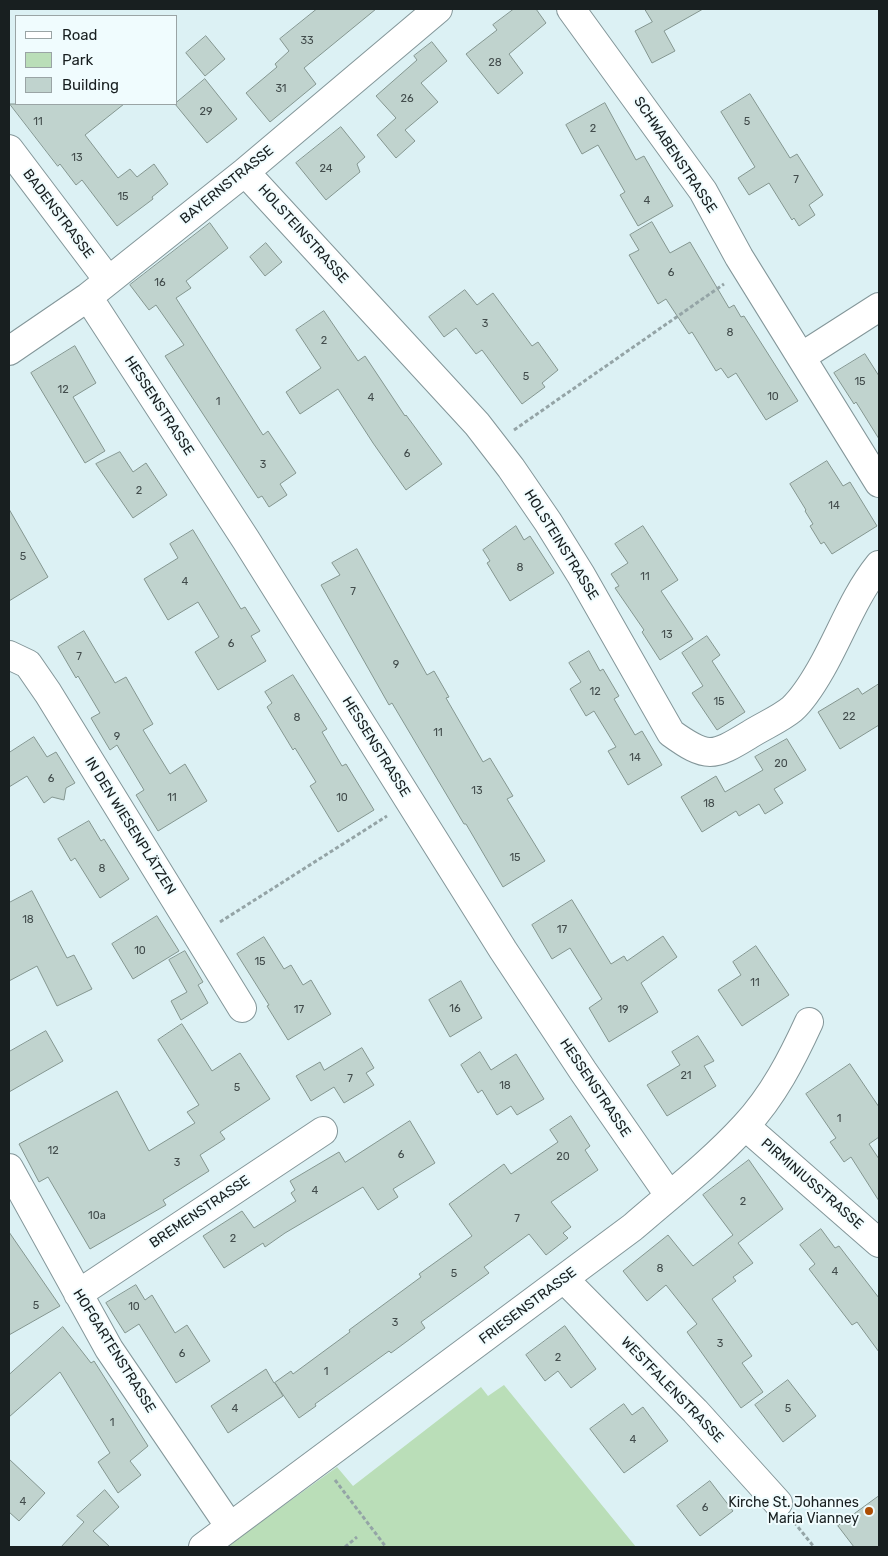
<!DOCTYPE html>
<meta charset="utf-8">
<style>
body{margin:0}
#map{position:relative;width:888px;height:1556px;overflow:hidden;background:#dcf1f4;font-family:Rubik,sans-serif}
canvas{display:block}
.frame{position:absolute;inset:0;border:10px solid #181f20;pointer-events:none}
.legend{position:absolute;left:15px;top:15px;width:162px;height:90px;box-sizing:border-box;background:#f0fcfe;border:1px solid #9aa4a5;margin:0;padding:6px 9px;list-style:none;font-size:15px;color:#181f20}
.legend li{display:flex;align-items:center;gap:10px;height:25px}
.legend b{width:25px;border:1px solid #9aa4a5}
</style>
<div id="map">
<canvas width="888" height="1556"></canvas>
<div class="frame"></div>
<ul class="legend">
<li><b style="height:6px;background:#fff"></b>Road</li>
<li><b style="height:14px;background:#badeb8"></b>Park</li>
<li><b style="height:14px;background:#c0d3ce"></b>Building</li>
</ul>
</div>
<script>
const ctx = document.querySelector('canvas').getContext('2d');
ctx.lineJoin = 'round';
function fillPath(path, color) { ctx.fillStyle = color; ctx.fill(path, 'evenodd'); }
function strokePath(path, color, width, dash) { ctx.strokeStyle = color; ctx.lineWidth = width; ctx.lineCap = dash ? 'butt' : 'round'; ctx.setLineDash(dash || []); ctx.stroke(path); }
function write(font, color, halo, rows, align = 'center') {
  ctx.font = font + ' Rubik,sans-serif'; ctx.lineWidth = 4; ctx.setLineDash([]); ctx.textBaseline = 'middle'; ctx.strokeStyle = halo; ctx.fillStyle = color; for (const [text, x, y, turn = 0] of rows) {
    ctx.save(); ctx.translate(x, y); ctx.rotate((+turn || 0) * Math.PI / 180); ctx.textAlign = isNaN(turn) ? turn : align; if (halo) ctx.strokeText(text, 0, 0); ctx.fillText(text, 0, 0); ctx.restore();
  }
}
fillPath(new Path2D(`
 M 504,1385 L 636,1547 L 226,1547 L 337,1467 L 353,1486 L 481,1387 L 488,1396 Z`), '#badeb8');
const building = new Path2D(`
 M 317,9 L 376,9 L 304,68 L 316,84 L 270,122 L 246,93 L 277,67 L 275,64 L 289,51 L 280,39 Z
 M 514,9 L 536,9 L 546,23 L 509,54 L 523,73 L 498,94 L 466,54 L 497,30 L 493,25 Z
 M 645,9 L 703,9 L 664,31 L 675,51 L 652,63 L 635,31 L 652,22 Z
 M 206,36 L 225,59 L 205,76 L 186,53 Z
 M 432,42 L 447,61 L 421,83 L 438,102 L 405,130 L 415,141 L 396,158 L 377,135 L 396,118 L 376,96 L 417,60 L 414,56 Z
 M 205,79 L 237,119 L 207,143 L 175,104 Z
 M 750,94 L 790,158 L 797,154 L 823,195 L 809,205 L 815,215 L 799,226 L 794,218 L 792,220 L 769,183 L 749,195 L 738,178 L 755,167 L 721,112 Z
 M 605,103 L 636,160 L 644,156 L 673,206 L 638,226 L 620,195 L 625,192 L 598,145 L 582,154 L 566,125 Z
 M 10,104 L 124,104 L 85,135 L 118,178 L 130,169 L 137,177 L 154,164 L 168,184 L 152,197 L 153,199 L 117,226 L 82,180 L 76,185 L 60,164 L 58,166 Z
 M 341,127 L 365,157 L 357,164 L 360,172 L 326,200 L 296,163 Z
 M 652,222 L 670,253 L 690,242 L 729,308 L 734,305 L 741,317 L 744,316 L 798,401 L 766,420 L 736,373 L 728,378 L 721,368 L 716,371 L 692,332 L 689,334 L 666,299 L 658,304 L 629,255 L 639,250 L 630,235 Z
 M 210,223 L 228,248 L 186,281 L 191,288 L 176,298 L 263,435 L 268,431 L 296,473 L 280,484 L 287,495 L 269,507 L 262,496 L 258,498 L 165,356 L 184,345 L 156,305 L 149,310 L 130,285 Z
 M 266,243 L 282,262 L 265,276 L 250,257 Z
 M 465,290 L 477,305 L 493,293 L 532,346 L 538,342 L 558,370 L 542,383 L 545,387 L 522,404 L 482,350 L 476,354 L 456,328 L 444,337 L 429,317 Z
 M 324,311 L 358,361 L 365,356 L 405,416 L 406,415 L 442,464 L 406,490 L 373,443 L 338,389 L 300,414 L 286,392 L 321,368 L 296,330 Z
 M 75,346 L 96,383 L 73,397 L 105,451 L 85,463 L 31,373 Z
 M 865,354 L 879,376 L 879,439 L 856,402 L 854,404 L 834,373 Z
 M 120,452 L 133,472 L 146,463 L 167,495 L 133,518 L 96,464 Z
 M 827,461 L 843,486 L 850,482 L 877,526 L 832,554 L 824,542 L 821,544 L 810,526 L 813,524 L 805,511 L 806,510 L 790,484 Z
 M 9,509 L 48,577 L 9,601 Z
 M 516,526 L 524,540 L 530,536 L 554,573 L 510,601 L 487,563 L 490,561 L 483,550 Z
 M 643,526 L 678,580 L 661,591 L 693,639 L 660,660 L 642,632 L 644,630 L 615,588 L 619,586 L 611,574 L 628,563 L 615,544 Z
 M 193,530 L 241,609 L 245,607 L 260,631 L 251,636 L 266,661 L 218,690 L 195,652 L 219,637 L 198,602 L 168,620 L 144,579 L 178,558 L 170,544 Z
 M 357,549 L 427,675 L 434,671 L 449,697 L 446,698 L 483,762 L 490,758 L 513,796 L 507,799 L 545,861 L 503,887 L 466,824 L 464,824 L 392,703 L 389,705 L 321,585 L 340,575 L 332,563 Z
 M 84,631 L 115,683 L 126,677 L 153,724 L 143,730 L 170,774 L 185,764 L 207,801 L 158,831 L 136,795 L 144,790 L 117,745 L 110,750 L 91,718 L 100,713 L 78,676 L 76,678 L 58,647 Z
 M 707,636 L 720,655 L 712,661 L 745,712 L 717,730 L 692,693 L 703,686 L 682,653 Z
 M 589,651 L 600,671 L 603,669 L 619,696 L 614,699 L 635,735 L 642,731 L 662,765 L 628,785 L 608,751 L 616,747 L 594,711 L 586,716 L 570,689 L 581,682 L 569,663 Z
 M 293,675 L 327,729 L 322,732 L 342,766 L 346,764 L 374,810 L 338,832 L 310,786 L 316,782 L 295,748 L 293,750 L 267,707 L 272,703 L 265,692 Z
 M 879,684 L 879,725 L 840,749 L 818,712 L 858,688 L 862,694 Z
 M 34,737 L 47,757 L 56,752 L 75,783 L 66,788 L 64,800 L 52,797 L 44,803 L 27,776 L 9,787 L 9,753 Z
 M 787,739 L 806,770 L 774,789 L 783,803 L 765,814 L 759,804 L 739,816 L 736,811 L 702,832 L 681,797 L 716,776 L 725,792 L 763,770 L 755,757 Z
 M 89,821 L 101,841 L 104,839 L 129,879 L 100,898 L 75,858 L 71,861 L 58,839 Z
 M 32,891 L 67,958 L 74,955 L 92,989 L 57,1006 L 37,966 L 9,981 L 9,903 Z
 M 572,900 L 611,964 L 624,956 L 627,961 L 663,936 L 677,957 L 641,983 L 658,1012 L 609,1042 L 589,1008 L 602,999 L 570,948 L 552,959 L 532,925 Z
 M 157,916 L 179,951 L 133,979 L 112,944 Z
 M 264,937 L 284,969 L 291,965 L 303,985 L 311,980 L 331,1014 L 288,1040 L 267,1006 L 269,1005 L 237,954 Z
 M 756,946 L 789,995 L 742,1026 L 718,990 L 741,975 L 733,962 Z
 M 185,951 L 203,982 L 198,985 L 208,1003 L 181,1020 L 171,1001 L 187,992 L 169,960 Z
 M 461,981 L 482,1018 L 450,1037 L 429,1000 Z
 M 182,1024 L 212,1071 L 240,1053 L 270,1099 L 220,1132 L 225,1139 L 200,1155 L 209,1171 L 163,1200 L 166,1205 L 90,1249 L 48,1177 L 39,1182 L 19,1144 L 117,1091 L 149,1151 L 195,1123 L 187,1112 L 199,1105 L 158,1040 Z
 M 46,1031 L 63,1061 L 9,1092 L 9,1052 Z
 M 698,1036 L 714,1061 L 704,1066 L 716,1086 L 667,1116 L 647,1085 L 680,1065 L 672,1052 Z
 M 362,1048 L 374,1068 L 366,1073 L 374,1085 L 344,1103 L 334,1087 L 311,1101 L 296,1076 L 320,1062 L 324,1070 Z
 M 480,1052 L 491,1070 L 516,1054 L 544,1099 L 517,1115 L 511,1106 L 497,1115 L 482,1090 L 478,1093 L 461,1065 Z
 M 850,1064 L 879,1107 L 879,1137 L 869,1144 L 879,1159 L 879,1201 L 851,1157 L 844,1162 L 830,1142 L 836,1138 L 806,1094 Z
 M 571,1116 L 590,1146 L 585,1150 L 598,1170 L 551,1202 L 571,1227 L 563,1233 L 568,1238 L 546,1255 L 529,1234 L 484,1267 L 489,1273 L 421,1322 L 425,1328 L 391,1353 L 389,1351 L 315,1404 L 316,1406 L 299,1418 L 275,1383 L 283,1396 L 228,1433 L 211,1406 L 266,1369 L 274,1383 L 291,1371 L 293,1374 L 350,1332 L 349,1330 L 421,1277 L 419,1274 L 472,1236 L 449,1204 L 504,1164 L 511,1174 L 558,1142 L 550,1130 Z
 M 410,1121 L 435,1163 L 393,1189 L 398,1197 L 378,1210 L 363,1187 L 285,1233 L 265,1247 L 263,1243 L 224,1268 L 203,1236 L 242,1211 L 254,1228 L 296,1201 L 291,1193 L 295,1190 L 290,1181 L 339,1152 L 345,1162 Z
 M 749,1160 L 783,1209 L 738,1243 L 753,1263 L 733,1277 L 736,1281 L 712,1299 L 752,1356 L 742,1363 L 763,1392 L 741,1408 L 687,1332 L 697,1324 L 666,1285 L 647,1301 L 623,1271 L 668,1235 L 693,1266 L 733,1235 L 703,1195 Z
 M 821,1229 L 835,1248 L 839,1246 L 879,1298 L 879,1352 L 857,1322 L 852,1325 L 809,1269 L 815,1264 L 800,1245 Z
 M 9,1232 L 60,1306 L 9,1335 Z
 M 136,1285 L 145,1300 L 152,1295 L 175,1333 L 187,1325 L 210,1361 L 176,1383 L 139,1324 L 125,1333 L 106,1303 Z
 M 565,1326 L 596,1369 L 571,1388 L 558,1371 L 545,1381 L 526,1355 Z
 M 63,1327 L 91,1363 L 94,1361 L 148,1446 L 130,1461 L 141,1475 L 118,1493 L 98,1462 L 110,1453 L 60,1372 L 9,1417 L 9,1375 Z
 M 788,1380 L 816,1416 L 783,1442 L 755,1405 Z
 M 624,1404 L 632,1415 L 643,1407 L 668,1441 L 624,1473 L 590,1429 Z
 M 9,1459 L 45,1493 L 19,1521 L 9,1512 Z
 M 710,1481 L 733,1511 L 700,1536 L 677,1506 Z
 M 105,1490 L 119,1507 L 93,1531 L 110,1547 L 61,1547 L 84,1522 L 77,1516 Z
 M 879,1496 L 879,1547 L 854,1547 L 838,1526 Z`);
fillPath(building, '#c0d3ce');
strokePath(building, '#849690', 1);
const street = new Path2D(`
 M 571,9 L 703,191 L 739,257 L 879,483
 M 9,149 L 108,280
 M 245,172 L 477,424 L 511,468 L 548,522 L 581,575 L 671,733 C 707,759 713,757 749,735 C 763,726 780,719 792,709 C 804,698 813,683 821,669 C 841,634 854,596 879,565
 M 88,297 L 246,540 L 503,950 L 583,1071 L 669,1195
 M 9,351 L 88,297 L 245,172 L 438,9
 M 801,357 L 879,307
 M 9,655 L 28,664 L 48,693 L 242,1008
 M 745,1126 L 879,1243
 M 9,1168 L 109,1349 L 230,1527
 M 564,1279 L 695,1411 L 778,1503
 M 78,1294 L 323,1131
 M 203,1547 L 633,1227 C 671,1194 711,1163 745,1126 C 773,1096 792,1059 809,1022`);
strokePath(street, '#839699', 30);
strokePath(new Path2D(`
 M 514,430 L 724,284
 M 220,922 L 387,816
 M 335,1480 L 386,1547
 M 794,1522 L 814,1547
 M 345,1547 L 357,1537`), '#94a4a6', 3, [4, 2.5]);
strokePath(street, '#fff', 28);
for (const [x, y, r, color] of [
 [869,1511,5,"#ad4d03"]
]) { const dot = new Path2D(); dot.arc(x, y, r, 0, 2 * Math.PI); ctx.fillStyle = color; ctx.fill(dot); strokePath(dot, '#f0fcfe', 2); }
write('11px', '#424c4c', null, [
 ["33",307,41],
 ["28",495,63],
 ["31",281,89],
 ["26",407,99],
 ["29",206,112],
 ["11",38,122],
 ["5",747,122],
 ["2",593,129],
 ["13",77,158],
 ["24",326,169],
 ["7",796,180],
 ["15",123,197],
 ["4",647,201],
 ["6",671,273],
 ["16",160,283],
 ["3",485,324],
 ["8",730,333],
 ["2",324,341],
 ["5",526,377],
 ["15",860,382],
 ["12",63,390],
 ["10",773,397],
 ["4",371,398],
 ["1",218,402],
 ["6",407,454],
 ["3",263,465],
 ["2",139,491],
 ["14",834,506],
 ["5",23,557],
 ["8",520,568],
 ["11",645,577],
 ["4",185,582],
 ["7",353,592],
 ["13",667,635],
 ["6",231,644],
 ["7",79,657],
 ["9",396,665],
 ["12",595,692],
 ["15",719,702],
 ["22",849,717],
 ["8",297,718],
 ["11",438,733],
 ["9",117,737],
 ["14",635,758],
 ["20",781,764],
 ["6",51,779],
 ["13",477,791],
 ["11",172,798],
 ["10",342,798],
 ["18",709,804],
 ["15",515,858],
 ["8",102,869],
 ["18",28,920],
 ["17",562,930],
 ["10",140,951],
 ["15",260,962],
 ["11",755,983],
 ["16",455,1009],
 ["17",299,1010],
 ["19",623,1010],
 ["21",686,1076],
 ["7",350,1079],
 ["18",505,1086],
 ["5",237,1088],
 ["1",839,1119],
 ["12",53,1151],
 ["6",401,1155],
 ["20",563,1157],
 ["3",177,1163],
 ["4",315,1191],
 ["2",743,1202],
 ["10a",97,1216],
 ["7",517,1219],
 ["2",233,1239],
 ["8",660,1269],
 ["4",835,1272],
 ["5",454,1274],
 ["5",36,1306],
 ["10",134,1307],
 ["3",395,1323],
 ["3",720,1344],
 ["6",182,1354],
 ["2",558,1358],
 ["1",326,1372],
 ["4",235,1409],
 ["5",788,1409],
 ["1",112,1423],
 ["4",633,1440],
 ["4",23,1502],
 ["6",705,1508]
]);
write('14px', '#181f20', '#f0fcfe', [
 ["SCHWABENSTRASSE",675,155,56],
 ["BAYERNSTRASSE",227,185,-39],
 ["BADENSTRASSE",58,214,53],
 ["HOLSTEINSTRASSE",303,234,48],
 ["HESSENSTRASSE",159,406,57],
 ["HOLSTEINSTRASSE",561,545,58],
 ["HESSENSTRASSE",376,747,58],
 ["IN DEN WIESENPLÄTZEN",130,826,58],
 ["HESSENSTRASSE",595,1088,56],
 ["PIRMINIUSSTRASSE",812,1184,41],
 ["BREMENSTRASSE",200,1212,-34],
 ["FRIESENSTRASSE",528,1306,-37],
 ["HOFGARTENSTRASSE",114,1351,58],
 ["WESTFALENSTRASSE",672,1390,46]
]);
write('14px', '#181f20', '#f0fcfe', [
 ["Kirche St. Johannes",859,1503],
 ["Maria Vianney",859,1519]
], 'right');
</script>
